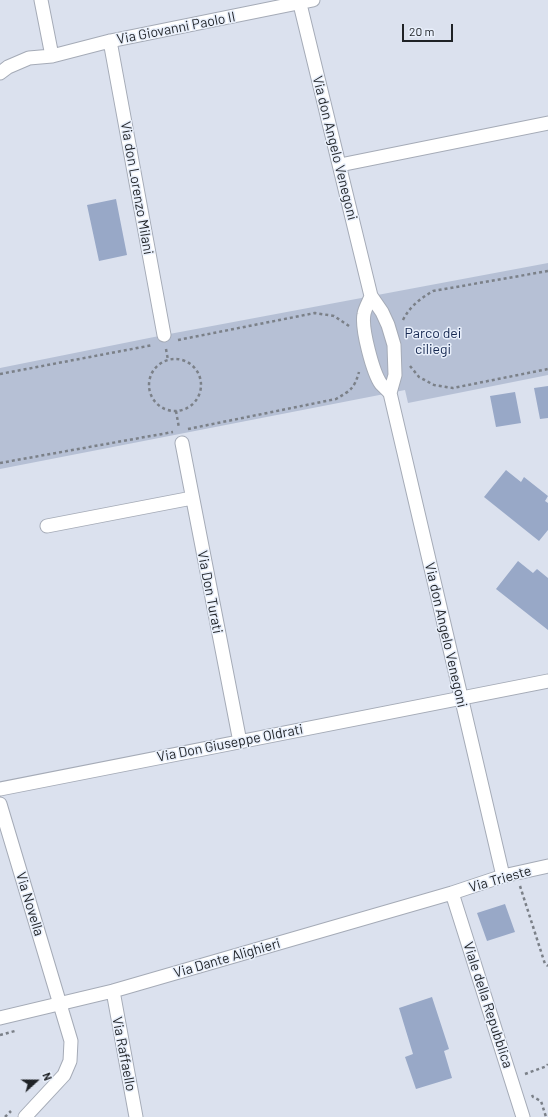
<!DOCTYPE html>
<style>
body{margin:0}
#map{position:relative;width:548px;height:1117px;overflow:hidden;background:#dbe1ee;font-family:Barlow,sans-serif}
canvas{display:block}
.north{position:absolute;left:16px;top:1061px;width:40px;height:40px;-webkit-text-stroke:3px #e8effb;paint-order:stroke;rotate:69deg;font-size:11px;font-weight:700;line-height:16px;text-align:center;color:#1f2226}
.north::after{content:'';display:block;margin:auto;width:14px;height:18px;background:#1f2226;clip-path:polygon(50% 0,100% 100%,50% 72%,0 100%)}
.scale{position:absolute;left:402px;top:24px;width:51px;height:18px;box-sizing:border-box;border:2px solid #1f2226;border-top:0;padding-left:5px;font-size:12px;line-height:14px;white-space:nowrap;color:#1f2226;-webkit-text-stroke:3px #e8effb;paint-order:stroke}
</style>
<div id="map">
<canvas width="548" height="1117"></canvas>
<div class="north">N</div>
<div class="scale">20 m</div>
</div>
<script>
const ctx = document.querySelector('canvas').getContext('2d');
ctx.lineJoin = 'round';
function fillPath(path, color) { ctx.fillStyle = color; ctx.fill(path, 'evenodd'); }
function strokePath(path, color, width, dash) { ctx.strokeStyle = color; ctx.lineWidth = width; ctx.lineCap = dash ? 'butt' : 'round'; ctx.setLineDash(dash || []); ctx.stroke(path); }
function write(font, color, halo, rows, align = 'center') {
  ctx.font = font + ' Barlow,sans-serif'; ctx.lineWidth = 3; ctx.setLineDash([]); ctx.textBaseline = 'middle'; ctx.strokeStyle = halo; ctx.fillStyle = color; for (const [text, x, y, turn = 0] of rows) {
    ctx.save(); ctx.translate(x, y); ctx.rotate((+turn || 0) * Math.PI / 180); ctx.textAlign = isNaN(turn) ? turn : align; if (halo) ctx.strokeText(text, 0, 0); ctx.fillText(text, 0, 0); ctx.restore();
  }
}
fillPath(new Path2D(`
 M 548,263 L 548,375 L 408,403 L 405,390 L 0,469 L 0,368 L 164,335 Z`), '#b6c0d5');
fillPath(new Path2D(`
 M 116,199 L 127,255 L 99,261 L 87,205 Z
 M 548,386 L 548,418 L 540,419 L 534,388 Z
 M 515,392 L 521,423 L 496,427 L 490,396 Z
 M 506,470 L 521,482 L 524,477 L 548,496 L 545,501 L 548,503 L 548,530 L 539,541 L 484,497 Z
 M 518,561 L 533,573 L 537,569 L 548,578 L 548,630 L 496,589 Z
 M 505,904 L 515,932 L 487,941 L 477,913 Z
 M 432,997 L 449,1049 L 444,1051 L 452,1078 L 416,1089 L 405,1057 L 413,1054 L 399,1008 Z`), '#98a8c7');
const minor = new Path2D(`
 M 41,0 L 52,56
 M 299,0 L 371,296 L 382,312 L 388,325 L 394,345 L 395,375 L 390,393 L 503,876
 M 110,41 L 164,335
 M 0,73 L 8,67 L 29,58 L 52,56 L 110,41 L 313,0
 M 340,165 L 548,123
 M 371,296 C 369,302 365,308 364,314 C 361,328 373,373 381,384 C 384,387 387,390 390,393
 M 182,443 L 240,742
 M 47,526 L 192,498
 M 0,789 L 548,681
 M 0,804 L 71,1041 L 70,1061 L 64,1075 L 25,1117
 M 452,893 L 523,1117
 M 113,991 L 136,1117
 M 0,1018 L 113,991 L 452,893 L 503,876 L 548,866`);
strokePath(minor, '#a5abb7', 15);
strokePath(new Path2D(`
 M 403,320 C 410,306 420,299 433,291 L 548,271
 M 178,340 L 315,313 L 334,316 L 349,326
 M 166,349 L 168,360
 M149 385a26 26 0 1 1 52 0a26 26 0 1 1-52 0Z
 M 410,366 L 419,377 L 434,385 L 453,388 L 548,369
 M 0,374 L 153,345
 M 176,411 L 179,428
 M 188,429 L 336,399 C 351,390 354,389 359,372
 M 0,463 L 173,432
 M 520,886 L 545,964 L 548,966
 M 0,1035 L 15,1031
 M 525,1074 L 547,1066 L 548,1064
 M 532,1095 L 533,1097 L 541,1101 L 546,1117
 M 5,1117 L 11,1111`), '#7b8088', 2.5, [3, 3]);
strokePath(minor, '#fff', 13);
write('14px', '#1f2226', '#e8effb', [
 ["Via Giovanni Paolo II",176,28,-11],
 ["Via don Angelo Venegoni",335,148,76],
 ["Via don Lorenzo Milani",137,188,80],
 ["Via Don Turati",210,592,79],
 ["Via don Angelo Venegoni",446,635,77],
 ["Via Don Giuseppe Oldrati",230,743,-11],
 ["Via Trieste",500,879,-16],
 ["Via Novella",30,904,73],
 ["Via Dante Alighieri",227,958,-16],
 ["Viale della Repubblica",488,1005,72],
 ["Via Raffaello",124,1054,79]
]);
write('14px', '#152750', '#e8effb', [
 ["Parco dei",433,333],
 ["ciliegi",433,349]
]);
</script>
